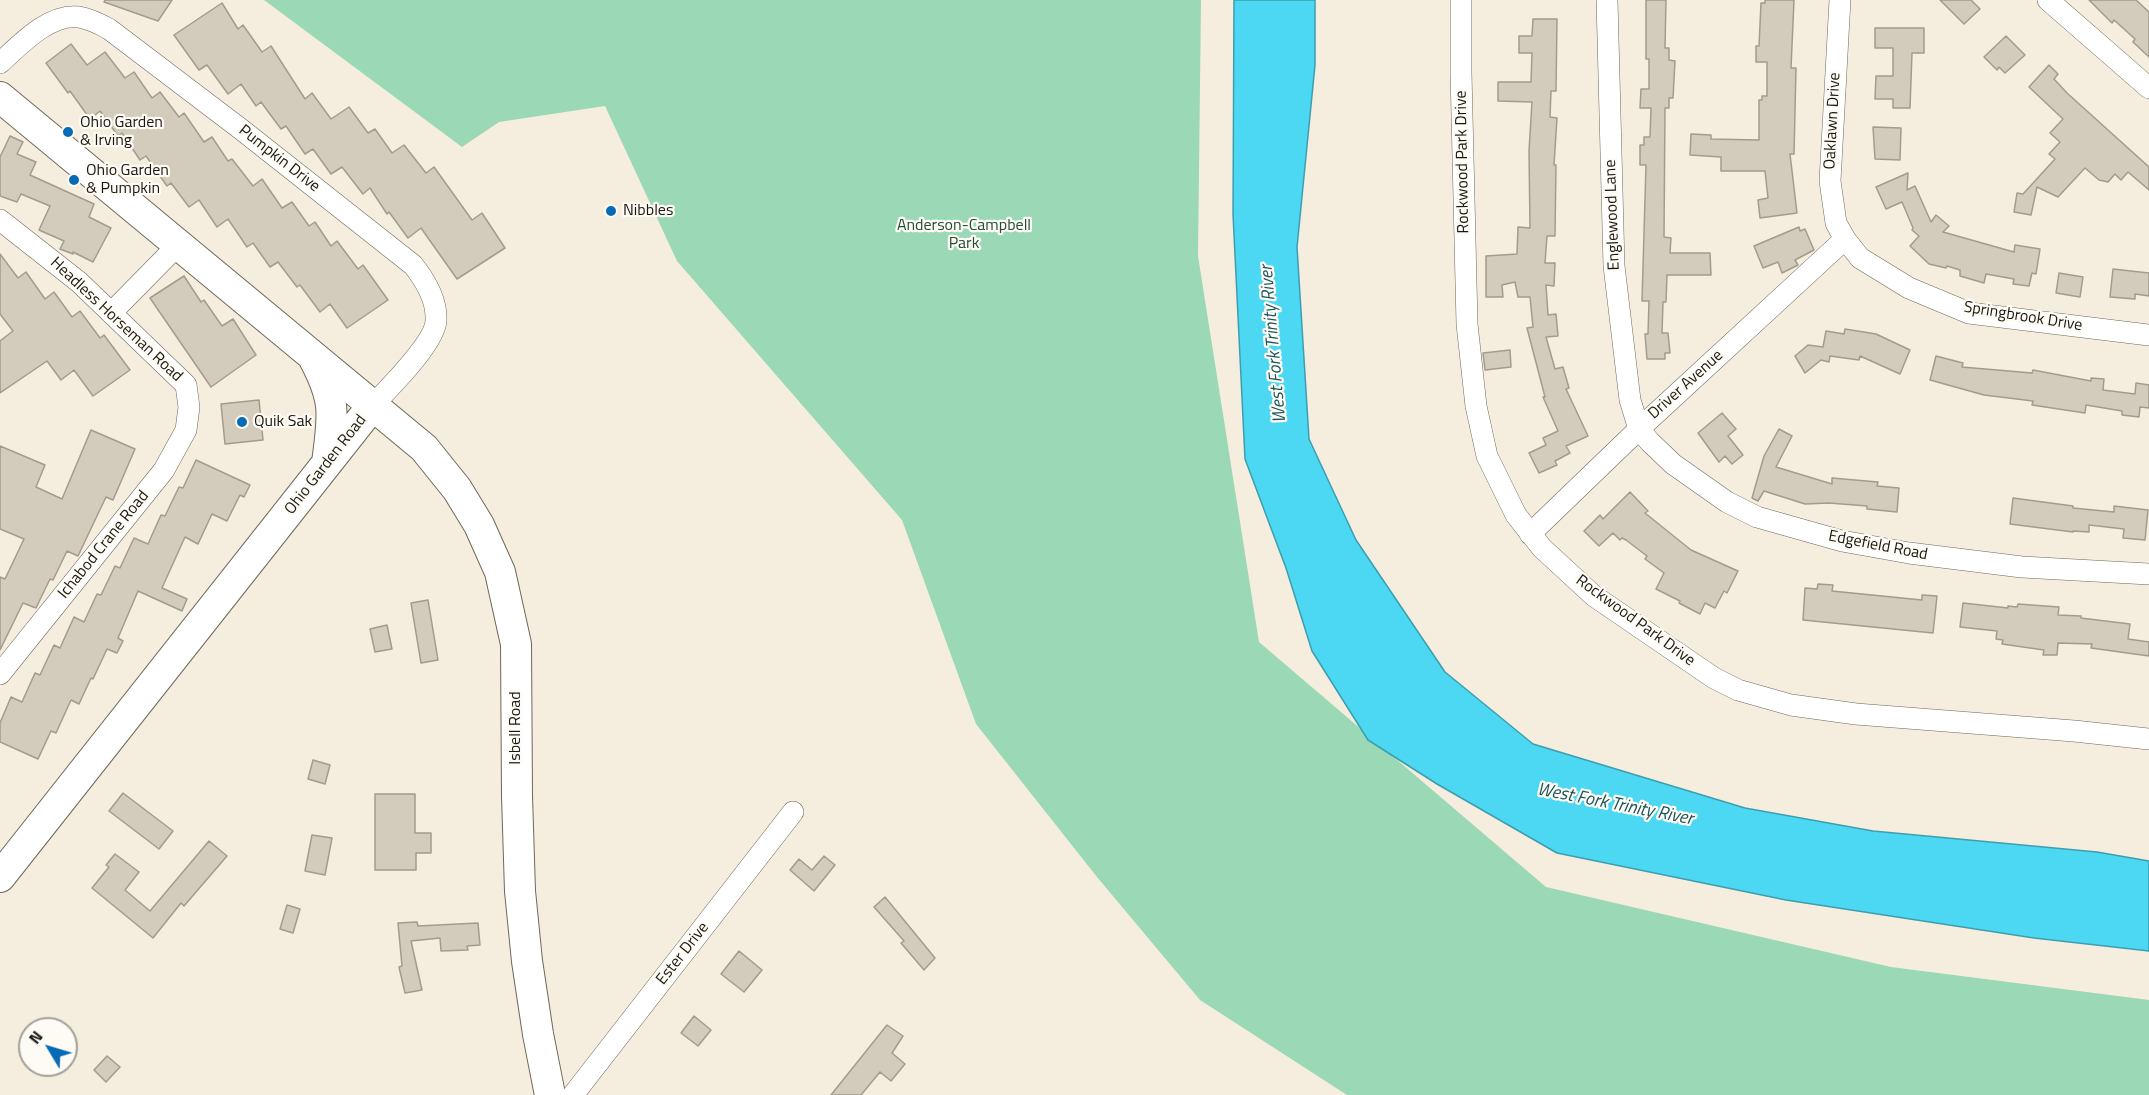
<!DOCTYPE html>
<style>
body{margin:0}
#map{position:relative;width:2149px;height:1095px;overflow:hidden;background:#f5eddd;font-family:"Titillium Web",sans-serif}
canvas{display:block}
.north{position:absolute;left:18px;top:1017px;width:60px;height:60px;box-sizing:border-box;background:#fefbf4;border:2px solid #a2a099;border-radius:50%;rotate:308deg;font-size:16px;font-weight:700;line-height:24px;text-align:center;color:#191711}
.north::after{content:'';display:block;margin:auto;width:21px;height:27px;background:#066bb7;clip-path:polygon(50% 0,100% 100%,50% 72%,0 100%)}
</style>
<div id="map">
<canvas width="2149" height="1095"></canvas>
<div class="north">N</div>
</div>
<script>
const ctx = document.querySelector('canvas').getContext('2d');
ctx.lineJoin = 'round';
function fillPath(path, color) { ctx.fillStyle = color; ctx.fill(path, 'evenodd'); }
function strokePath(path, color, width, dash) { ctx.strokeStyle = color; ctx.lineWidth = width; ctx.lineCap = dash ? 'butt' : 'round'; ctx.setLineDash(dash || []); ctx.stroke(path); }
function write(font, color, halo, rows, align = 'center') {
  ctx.font = font + ' "Titillium Web",sans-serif'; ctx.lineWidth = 4.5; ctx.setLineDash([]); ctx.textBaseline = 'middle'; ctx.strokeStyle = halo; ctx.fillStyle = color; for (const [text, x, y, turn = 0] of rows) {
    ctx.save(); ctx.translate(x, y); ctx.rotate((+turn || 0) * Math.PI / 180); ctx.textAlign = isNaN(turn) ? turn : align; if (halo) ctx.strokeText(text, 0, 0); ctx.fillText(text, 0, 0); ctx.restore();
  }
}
fillPath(new Path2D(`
 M 264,0 L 1201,0 L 1198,256 L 1259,642 L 1546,887 L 1891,967 L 2149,1000 L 2149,1095 L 1347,1095 L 1200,1000 L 1097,877 L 976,724 L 902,520 L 677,261 L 605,106 L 499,122 L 462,147 Z`), '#9bd9b6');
const water = new Path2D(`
 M 1234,0 L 1315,0 L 1315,65 L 1297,247 L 1309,439 L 1356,540 L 1445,672 L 1533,744 L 1745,808 L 1873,831 L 2097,852 L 2149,861 L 2149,951 L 2034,938 L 1786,900 L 1557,853 L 1437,784 L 1368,740 L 1312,651 L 1286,568 L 1245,459 L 1233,214 Z`);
fillPath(water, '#4cd8f3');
strokePath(water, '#3d9eaf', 1.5);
const building = new Path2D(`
 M 105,0 L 172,0 L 158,21 L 104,2 Z
 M 1646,0 L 1666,0 L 1665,48 L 1669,48 L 1669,60 L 1675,61 L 1673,98 L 1669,98 L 1669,108 L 1665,108 L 1664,237 L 1671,238 L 1670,253 L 1710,253 L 1711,275 L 1667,275 L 1666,302 L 1663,302 L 1662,333 L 1668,333 L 1670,353 L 1665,353 L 1665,359 L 1647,359 L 1645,334 L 1648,334 L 1649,301 L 1642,301 L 1646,165 L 1640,165 L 1640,145 L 1644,145 L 1644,137 L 1650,137 L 1651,108 L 1640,108 L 1641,89 L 1649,89 L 1649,59 L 1646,59 Z
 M 1765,0 L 1794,0 L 1791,68 L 1796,68 L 1794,154 L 1790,154 L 1797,213 L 1760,218 L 1758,200 L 1768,198 L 1765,171 L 1721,171 L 1721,157 L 1690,155 L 1691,134 L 1711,135 L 1711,139 L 1759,140 L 1759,100 L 1762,100 L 1762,96 L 1767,96 L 1767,62 L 1756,62 L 1756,46 L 1759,46 L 1761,3 L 1765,3 Z
 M 1940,0 L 1971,0 L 1980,9 L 1964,24 Z
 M 2089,0 L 2136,0 L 2149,12 L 2149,57 L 2133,42 L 2135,39 L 2114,20 L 2112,23 Z
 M 222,3 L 238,29 L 243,25 L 262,52 L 271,46 L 305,99 L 312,93 L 331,119 L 349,107 L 368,133 L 375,129 L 392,153 L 404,145 L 426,173 L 434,167 L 472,220 L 482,213 L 505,248 L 457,279 L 421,228 L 408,238 L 389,212 L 387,214 L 370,188 L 363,194 L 342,167 L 331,174 L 313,149 L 305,154 L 286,126 L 281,129 L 261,102 L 256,106 L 241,84 L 228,94 L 207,65 L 199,70 L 174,35 Z
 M 1533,19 L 1557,19 L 1556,91 L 1551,91 L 1550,117 L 1557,118 L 1554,165 L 1556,165 L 1555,236 L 1547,236 L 1545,263 L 1555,263 L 1554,286 L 1546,285 L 1548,315 L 1556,314 L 1558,336 L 1546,337 L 1555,369 L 1563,367 L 1569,388 L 1566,389 L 1588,436 L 1566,446 L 1570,453 L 1555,461 L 1557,465 L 1539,473 L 1529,453 L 1546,445 L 1543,438 L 1558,431 L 1543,397 L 1545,397 L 1527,328 L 1533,327 L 1530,297 L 1518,297 L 1515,282 L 1502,285 L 1503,297 L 1486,297 L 1486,256 L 1517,254 L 1518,227 L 1530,228 L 1529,151 L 1532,102 L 1498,101 L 1498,82 L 1531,82 L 1532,53 L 1519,53 L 1519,36 L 1532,36 Z
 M 1875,28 L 1924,28 L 1924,53 L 1912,53 L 1910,108 L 1893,108 L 1893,99 L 1875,99 L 1876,76 L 1893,76 L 1893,48 L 1875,48 Z
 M 2006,36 L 2025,55 L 2005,73 L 1999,67 L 1997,70 L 1984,57 Z
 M 71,44 L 87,65 L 105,52 L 125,78 L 134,72 L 152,98 L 160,92 L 179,117 L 184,113 L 204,142 L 212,137 L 228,161 L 232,159 L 253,186 L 262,179 L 282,208 L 292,202 L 309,226 L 315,222 L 331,246 L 337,241 L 358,269 L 363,265 L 388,300 L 347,328 L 330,304 L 320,312 L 300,285 L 297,287 L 278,262 L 270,267 L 253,243 L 247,247 L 228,219 L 217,227 L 199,200 L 189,207 L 171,183 L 167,186 L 146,156 L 140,160 L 122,133 L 118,136 L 100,111 L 90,119 L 70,91 L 68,93 L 46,63 Z
 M 2049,65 L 2058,74 L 2054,79 L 2067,93 L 2149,167 L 2149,190 L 2128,172 L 2121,180 L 2115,174 L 2108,182 L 2099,180 L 2085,168 L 2058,197 L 2037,187 L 2031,215 L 2014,212 L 2017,193 L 2023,194 L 2055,159 L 2049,154 L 2060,142 L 2050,133 L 2063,119 L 2029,87 Z
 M 1873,127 L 1901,128 L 1900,160 L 1875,159 Z
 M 10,136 L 23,142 L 17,154 L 36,162 L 30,175 L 94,204 L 89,217 L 111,228 L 93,262 L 73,252 L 73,254 L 60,249 L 64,241 L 39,230 L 50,206 L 21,194 L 17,202 L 0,196 L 0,157 Z
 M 1908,173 L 1907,190 L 1915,186 L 1931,222 L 1936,215 L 1949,226 L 1943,232 L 2014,252 L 2015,245 L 2040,249 L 2036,274 L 2032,273 L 2029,286 L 2013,284 L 2014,279 L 1986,274 L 1984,283 L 1960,276 L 1960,270 L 1947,266 L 1946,268 L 1929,264 L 1910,246 L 1919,236 L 1912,230 L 1913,228 L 1902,202 L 1886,209 L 1876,187 Z
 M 1799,227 L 1800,231 L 1805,229 L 1814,250 L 1795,260 L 1798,265 L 1782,273 L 1778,262 L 1763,268 L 1754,246 Z
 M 0,254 L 18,278 L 26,272 L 45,299 L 54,292 L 72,317 L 80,311 L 100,338 L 104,335 L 130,370 L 93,396 L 74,370 L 61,380 L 47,361 L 0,393 L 0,341 L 13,331 L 0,314 Z
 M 2113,269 L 2149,273 L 2149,296 L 2135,294 L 2135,299 L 2110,297 Z
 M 2059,273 L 2083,277 L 2080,297 L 2056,293 Z
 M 184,276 L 201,302 L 204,300 L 222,326 L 233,319 L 256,355 L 211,387 L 150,298 Z
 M 1845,329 L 1876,334 L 1910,350 L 1900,374 L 1860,356 L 1859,360 L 1830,356 L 1829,362 L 1821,360 L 1805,373 L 1795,356 L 1808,345 L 1823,347 L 1826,331 L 1844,334 Z
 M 1510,350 L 1511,367 L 1485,370 L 1483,353 Z
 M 1936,356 L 1963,363 L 1962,367 L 2032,373 L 2033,370 L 2091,381 L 2091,378 L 2104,379 L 2103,390 L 2135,394 L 2136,383 L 2149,385 L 2149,408 L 2140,407 L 2139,417 L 2122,415 L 2122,411 L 2086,405 L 2085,413 L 2032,405 L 2033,401 L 1984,395 L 1930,380 Z
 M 259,400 L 263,440 L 225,444 L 221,404 Z
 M 1722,413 L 1736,429 L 1728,436 L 1743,455 L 1732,464 L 1725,456 L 1719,462 L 1698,433 Z
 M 1779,429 L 1792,436 L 1776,467 L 1832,484 L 1832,478 L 1878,482 L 1877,486 L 1899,488 L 1897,512 L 1867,509 L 1867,506 L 1829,503 L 1805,504 L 1764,491 L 1758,501 L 1752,498 L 1764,456 Z
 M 91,430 L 135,449 L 113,500 L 106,497 L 78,556 L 67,551 L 53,580 L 50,579 L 36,608 L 23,603 L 0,650 L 0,577 L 5,579 L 24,539 L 0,529 L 0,446 L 45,465 L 36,487 L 62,499 Z
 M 196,460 L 250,485 L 244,497 L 240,495 L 227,521 L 212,514 L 198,544 L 185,537 L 162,588 L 187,599 L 182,611 L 138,591 L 118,638 L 123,641 L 117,653 L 107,649 L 93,679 L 91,678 L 79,704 L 71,700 L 56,733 L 51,731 L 38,759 L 0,742 L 0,723 L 11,697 L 22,702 L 35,673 L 40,675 L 54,645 L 60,648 L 74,617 L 84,622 L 97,594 L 101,595 L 115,566 L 120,568 L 134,538 L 148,544 L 161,515 L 165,516 L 179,487 L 183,488 Z
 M 1630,492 L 1648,511 L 1645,513 L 1691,550 L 1738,571 L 1727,593 L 1724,591 L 1715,608 L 1705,603 L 1700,614 L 1679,603 L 1680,601 L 1656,589 L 1664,573 L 1645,559 L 1647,556 L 1626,540 L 1622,538 L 1620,540 L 1613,533 L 1599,546 L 1584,531 L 1600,515 L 1603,519 Z
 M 2013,498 L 2073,506 L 2073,508 L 2114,512 L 2114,506 L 2148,510 L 2145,540 L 2123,538 L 2124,529 L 2089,525 L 2089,532 L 2073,531 L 2073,532 L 2010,524 Z
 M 1818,584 L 1833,585 L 1832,591 L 1922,600 L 1922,595 L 1937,596 L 1933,633 L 1803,620 L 1805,588 L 1817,589 Z
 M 428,600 L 438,660 L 421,663 L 411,603 Z
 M 1963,603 L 2008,608 L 2008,606 L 2017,607 L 2018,604 L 2059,607 L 2058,615 L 2081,616 L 2081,618 L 2130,624 L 2128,639 L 2149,642 L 2149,656 L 2091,648 L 2092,644 L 2058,643 L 2057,655 L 2043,655 L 2044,650 L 2002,644 L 2003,640 L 1996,639 L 1997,631 L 1960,627 Z
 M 387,625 L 392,649 L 375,652 L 370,629 Z
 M 313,760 L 330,765 L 325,784 L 308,779 Z
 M 123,793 L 173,831 L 159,849 L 109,811 Z
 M 375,794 L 415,794 L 415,833 L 431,833 L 431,853 L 416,853 L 416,870 L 375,870 Z
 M 312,835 L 332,838 L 325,875 L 305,871 Z
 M 209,841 L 227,856 L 184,906 L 181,903 L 153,938 L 92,888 L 109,867 L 106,865 L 115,854 L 139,872 L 125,890 L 150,911 Z
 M 824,856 L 835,865 L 814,891 L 790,870 L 799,859 L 812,870 Z
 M 885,897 L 935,958 L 924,970 L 901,943 L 904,941 L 874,907 Z
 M 287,905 L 300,909 L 293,933 L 280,929 Z
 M 417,922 L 418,926 L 478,923 L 480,945 L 467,946 L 468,950 L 441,951 L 440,938 L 411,941 L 422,990 L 405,993 L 399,967 L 402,966 L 398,923 Z
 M 739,951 L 762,970 L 744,992 L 721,974 Z
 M 694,1016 L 711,1030 L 698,1046 L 681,1033 Z
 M 887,1025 L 903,1036 L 892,1053 L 905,1064 L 891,1081 L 880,1072 L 861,1095 L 831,1095 Z
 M 107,1056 L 120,1067 L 106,1082 L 94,1070 Z`);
fillPath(building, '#d3cbbb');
strokePath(building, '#a39c8d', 1.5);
const street = new Path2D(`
 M 1461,0 L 1461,73 L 1467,324 L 1476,406 L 1487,456 L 1516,515 L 1542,548 L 1594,596 L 1714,678 L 1738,690 L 1791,705 L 1856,714 L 2074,731 L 2149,739
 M 1607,0 L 1614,266 L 1630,400 L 1639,429 L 1650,442 L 1673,464 L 1727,502 L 1757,517 L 1842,541 L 1909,553 L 2022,567 L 2149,574
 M 1840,0 L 1830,181 L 1836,223 L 1845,239 L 1860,258 L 1909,288 L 1969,313 L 2149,335
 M 2048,0 L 2149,88
 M 0,63 C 20,45 49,13 79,17 C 90,19 100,24 109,29 L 242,130 L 413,265 C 425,280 437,300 436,320 C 436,342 388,389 373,405
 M 0,220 L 79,282 L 186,385 L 189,407 L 186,430 L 164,470 L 0,674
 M 111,313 L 179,244
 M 1530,534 L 1639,429 L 1845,239
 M 573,1095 L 793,812`);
const secondary = new Path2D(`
 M 0,97 L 424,448 L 457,489 L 479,525 L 500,572 L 516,644 L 517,796 L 520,891 L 527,961 L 538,1034 L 550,1095
 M 314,359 C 337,402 333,416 327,463
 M 0,877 L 373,405`);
strokePath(street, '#6f685a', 22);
strokePath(secondary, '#6f685a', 32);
strokePath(street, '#fff', 21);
strokePath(secondary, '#fff', 30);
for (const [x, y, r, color] of [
 [68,132,6,"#066bb7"],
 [74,180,6,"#066bb7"],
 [611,211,6,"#066bb7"],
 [242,422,6,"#066bb7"]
]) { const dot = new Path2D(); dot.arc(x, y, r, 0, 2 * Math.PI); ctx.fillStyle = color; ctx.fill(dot); strokePath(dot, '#fefbf4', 2); }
write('16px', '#191711', '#fefbf4', [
 ["Oaklawn Drive",1833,121,-87],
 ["Pumpkin Drive",279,159,38],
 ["Rockwood Park Drive",1463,162,-91],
 ["Englewood Lane",1613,215,-92],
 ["Springbrook Drive",2023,317,9],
 ["Headless Horseman Road",116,320,43],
 ["Driver Avenue",1686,385,-42],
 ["Ohio Garden Road",326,465,-52],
 ["Ichabod Crane Road",104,545,-51],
 ["Edgefield Road",1878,546,11],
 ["Rockwood Park Drive",1635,621,36],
 ["Isbell Road",516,728,-90],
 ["Ester Drive",683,954,-52]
]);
write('16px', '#191711', '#fefbf4', [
 ["Ohio Garden",80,123],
 ["& Irving",80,141],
 ["Ohio Garden",86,171],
 ["& Pumpkin",86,189],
 ["Nibbles",623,211],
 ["Quik Sak",254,422]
], 'left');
write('16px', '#214c36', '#fefbf4', [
 ["Anderson-Campbell",964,226],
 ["Park",964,244]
]);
write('italic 18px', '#19535e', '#fefbf4', [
 ["West Fork Trinity River",1274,344,-95],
 ["West Fork Trinity River",1615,805,11]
]);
</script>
